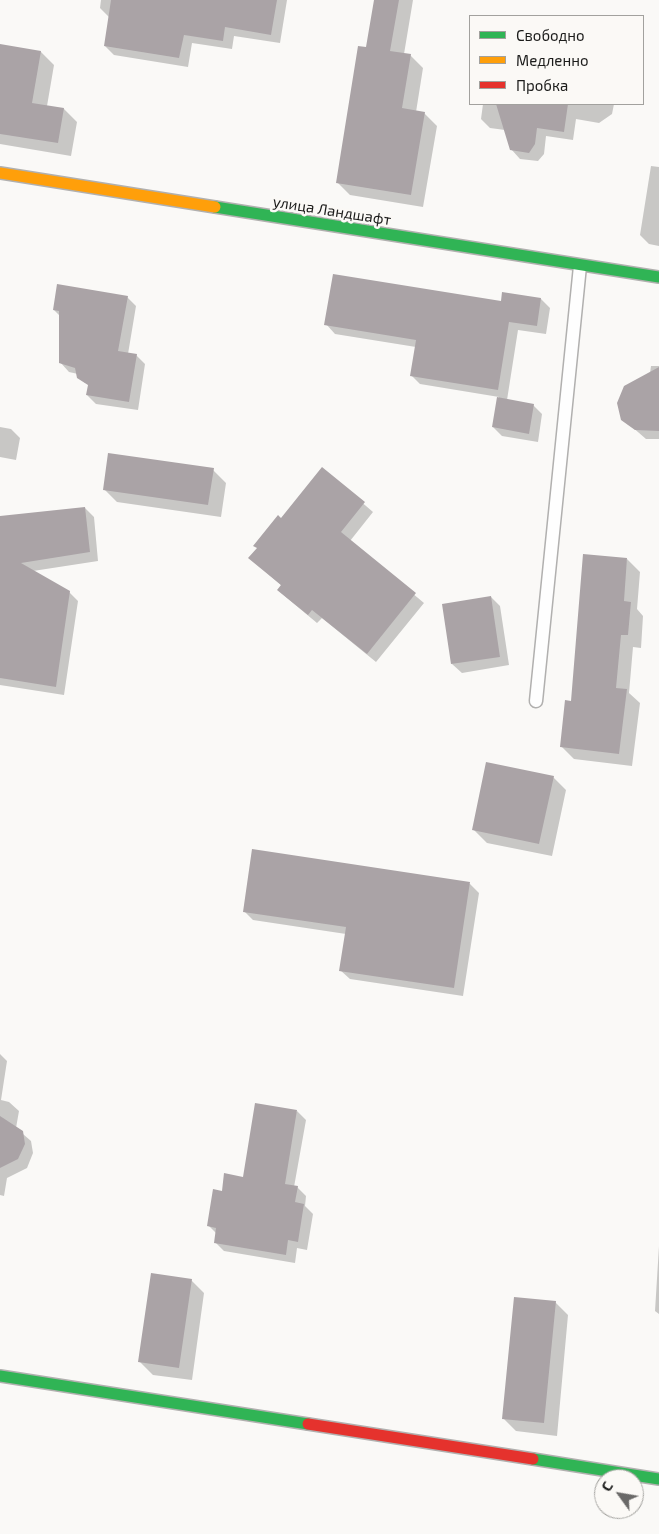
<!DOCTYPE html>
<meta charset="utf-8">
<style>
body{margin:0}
#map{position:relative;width:659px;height:1534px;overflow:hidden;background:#faf9f7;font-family:"Exo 2",sans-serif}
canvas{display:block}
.legend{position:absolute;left:469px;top:15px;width:175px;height:90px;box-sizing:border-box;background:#fbf9f6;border:1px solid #a2a19e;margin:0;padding:6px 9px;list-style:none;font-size:15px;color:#1c1c1b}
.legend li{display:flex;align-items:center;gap:10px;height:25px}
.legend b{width:25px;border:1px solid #a2a19e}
.north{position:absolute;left:594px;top:1469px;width:50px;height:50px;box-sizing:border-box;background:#fbf9f6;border:1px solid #a2a19e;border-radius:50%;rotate:302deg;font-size:14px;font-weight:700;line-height:20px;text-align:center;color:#1c1c1b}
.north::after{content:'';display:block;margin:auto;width:18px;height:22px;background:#6a6968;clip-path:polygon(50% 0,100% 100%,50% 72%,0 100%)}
</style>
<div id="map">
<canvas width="659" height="1534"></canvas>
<ul class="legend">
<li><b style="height:6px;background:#30b455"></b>Свободно</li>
<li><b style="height:6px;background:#ff9f0a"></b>Медленно</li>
<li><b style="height:6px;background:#e5322d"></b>Пробка</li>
</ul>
<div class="north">С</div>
</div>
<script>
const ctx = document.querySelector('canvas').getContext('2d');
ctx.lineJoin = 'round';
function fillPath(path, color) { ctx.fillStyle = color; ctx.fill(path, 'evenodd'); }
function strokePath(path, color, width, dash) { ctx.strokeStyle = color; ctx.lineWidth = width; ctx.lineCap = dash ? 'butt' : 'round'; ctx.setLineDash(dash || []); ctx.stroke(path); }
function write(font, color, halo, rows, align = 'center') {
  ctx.font = font + ' "Exo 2",sans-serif'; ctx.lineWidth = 5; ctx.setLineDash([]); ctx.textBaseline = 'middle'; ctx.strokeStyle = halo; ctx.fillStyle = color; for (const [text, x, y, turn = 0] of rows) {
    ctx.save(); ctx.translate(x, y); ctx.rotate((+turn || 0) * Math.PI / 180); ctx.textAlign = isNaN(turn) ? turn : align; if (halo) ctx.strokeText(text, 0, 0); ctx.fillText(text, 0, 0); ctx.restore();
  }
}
fillPath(new Path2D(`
 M 101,0 L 287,0 L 280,43 L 234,36 L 232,49 L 192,43 L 188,67 L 114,55 L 105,46 L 109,17 L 100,8 Z
 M 375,0 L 413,0 L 404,54 L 410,55 L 423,68 L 416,112 L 424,113 L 437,126 L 423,207 L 350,195 L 338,183 L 367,48 Z
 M 0,46 L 41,52 L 54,65 L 47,106 L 64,109 L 77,122 L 71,156 L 0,144 Z
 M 483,104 L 614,104 L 612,114 L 599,123 L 576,119 L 573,140 L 546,136 L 544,154 L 538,161 L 520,159 L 511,149 L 505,130 L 490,128 L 481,119 Z
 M 651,166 L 659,167 L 659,246 L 649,244 L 640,235 Z
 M 127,297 L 136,306 L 128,354 L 136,355 L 145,364 L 138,410 L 96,404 L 87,395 L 93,388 L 85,382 L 85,383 L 78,374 L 69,372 L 60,362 L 60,316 L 54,310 Z
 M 541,299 L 550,308 L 546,334 L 518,330 L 507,400 L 533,405 L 542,414 L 538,442 L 502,436 L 493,427 L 499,397 L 420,384 L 411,375 L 416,347 L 335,334 L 326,324 L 502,302 Z
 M 651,366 L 659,366 L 659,439 L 646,439 L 623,419 L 650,373 Z
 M 0,427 L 11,429 L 20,438 L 16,460 L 0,457 Z
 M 323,469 L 373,512 L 350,541 L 424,603 L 376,662 L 322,618 L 317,623 L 287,598 L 278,590 L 282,586 L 250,558 Z
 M 213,470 L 226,483 L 221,517 L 117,502 L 104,489 Z
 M 85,508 L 94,517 L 98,561 L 33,571 L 69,592 L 78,601 L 64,695 L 0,685 L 0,517 Z
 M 627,559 L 640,572 L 637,609 L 643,616 L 641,648 L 633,647 L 629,693 L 640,703 L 632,766 L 574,759 L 561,746 L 572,702 Z
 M 491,597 L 500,606 L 509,665 L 462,673 L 452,664 Z
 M 553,777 L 566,790 L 552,856 L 487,843 L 474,830 Z
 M 253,851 L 470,884 L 479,893 L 463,996 L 350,979 L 340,970 L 346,934 L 253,920 L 244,911 Z
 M 0,1054 L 7,1061 L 1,1100 L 9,1102 L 19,1111 L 16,1128 L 31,1141 L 33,1153 L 27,1168 L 7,1178 L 4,1196 L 0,1195 Z
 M 297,1111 L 306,1120 L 294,1187 L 297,1187 L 306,1196 L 305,1206 L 313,1214 L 307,1250 L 297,1248 L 295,1263 L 224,1251 L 215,1242 L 217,1234 L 209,1226 L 223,1192 L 244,1178 Z
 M 659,1246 L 659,1314 L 655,1311 Z
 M 191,1280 L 204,1293 L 192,1380 L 153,1375 L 140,1362 Z
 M 555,1302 L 568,1315 L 557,1436 L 516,1431 L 503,1418 Z`), '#0003');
fillPath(new Path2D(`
 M 111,0 L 277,0 L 271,35 L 225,27 L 223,41 L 184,35 L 179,58 L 104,46 Z
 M 374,0 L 399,0 L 390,51 L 411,54 L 402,108 L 425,112 L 411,195 L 336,183 L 358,46 L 366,47 Z
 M 0,44 L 41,51 L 32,103 L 64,108 L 58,143 L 0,134 Z
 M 496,104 L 568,104 L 564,132 L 537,128 L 535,144 L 529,153 L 510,150 Z
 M 333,274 L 501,301 L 502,292 L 541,298 L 537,326 L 509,322 L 498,390 L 410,376 L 416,340 L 324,325 Z
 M 57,284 L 128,296 L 118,351 L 137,354 L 129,402 L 86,395 L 88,385 L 77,378 L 75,368 L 59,363 L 59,311 L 53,310 Z
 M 659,367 L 659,431 L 635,430 L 621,420 L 617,403 L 624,386 Z
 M 497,397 L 534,404 L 529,434 L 492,427 Z
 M 108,453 L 214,468 L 208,505 L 103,490 Z
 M 322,467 L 365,502 L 341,532 L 416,593 L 367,654 L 312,610 L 308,615 L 277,590 L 281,585 L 248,558 L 257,548 L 253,546 L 278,515 L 281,518 Z
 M 85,507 L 90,552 L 21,563 L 70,591 L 56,687 L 0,678 L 0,516 Z
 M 583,554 L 627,558 L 624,601 L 631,602 L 628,635 L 621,635 L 616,688 L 627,689 L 619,754 L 560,747 L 565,700 L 571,701 Z
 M 491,596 L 500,657 L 451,664 L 442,604 Z
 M 486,762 L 554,776 L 539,844 L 472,830 Z
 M 252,849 L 470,882 L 454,988 L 339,971 L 346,927 L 243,912 Z
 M 255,1103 L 297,1110 L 285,1184 L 298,1186 L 295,1202 L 304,1204 L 298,1242 L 288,1240 L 286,1255 L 214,1243 L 216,1228 L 207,1226 L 213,1189 L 222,1191 L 224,1173 L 243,1177 Z
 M 0,1116 L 23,1131 L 25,1144 L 18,1159 L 0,1168 Z
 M 151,1273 L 192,1279 L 179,1368 L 138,1362 Z
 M 514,1297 L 556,1301 L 544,1423 L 502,1419 Z`), '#aaa3a6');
const lane = new Path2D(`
 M 536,701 L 580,266`);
const fast = new Path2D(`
 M 215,207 L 659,277
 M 0,1376 L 308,1424
 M 533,1459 L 659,1479`);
const slow = new Path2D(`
 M 0,173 L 215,207`);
const jam = new Path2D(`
 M 308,1424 L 533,1459`);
strokePath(lane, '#b1b0af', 15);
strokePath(fast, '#b1b0af', 14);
strokePath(slow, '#b1b0af', 14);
strokePath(jam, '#b1b0af', 14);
strokePath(lane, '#fefefe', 12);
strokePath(fast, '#30b455', 11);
strokePath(slow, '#ff9f0a', 11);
strokePath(jam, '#e5322d', 11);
write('15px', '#1c1c1b', '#fbf9f6', [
 ["улица Ландшафт",332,211,9]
]);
</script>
